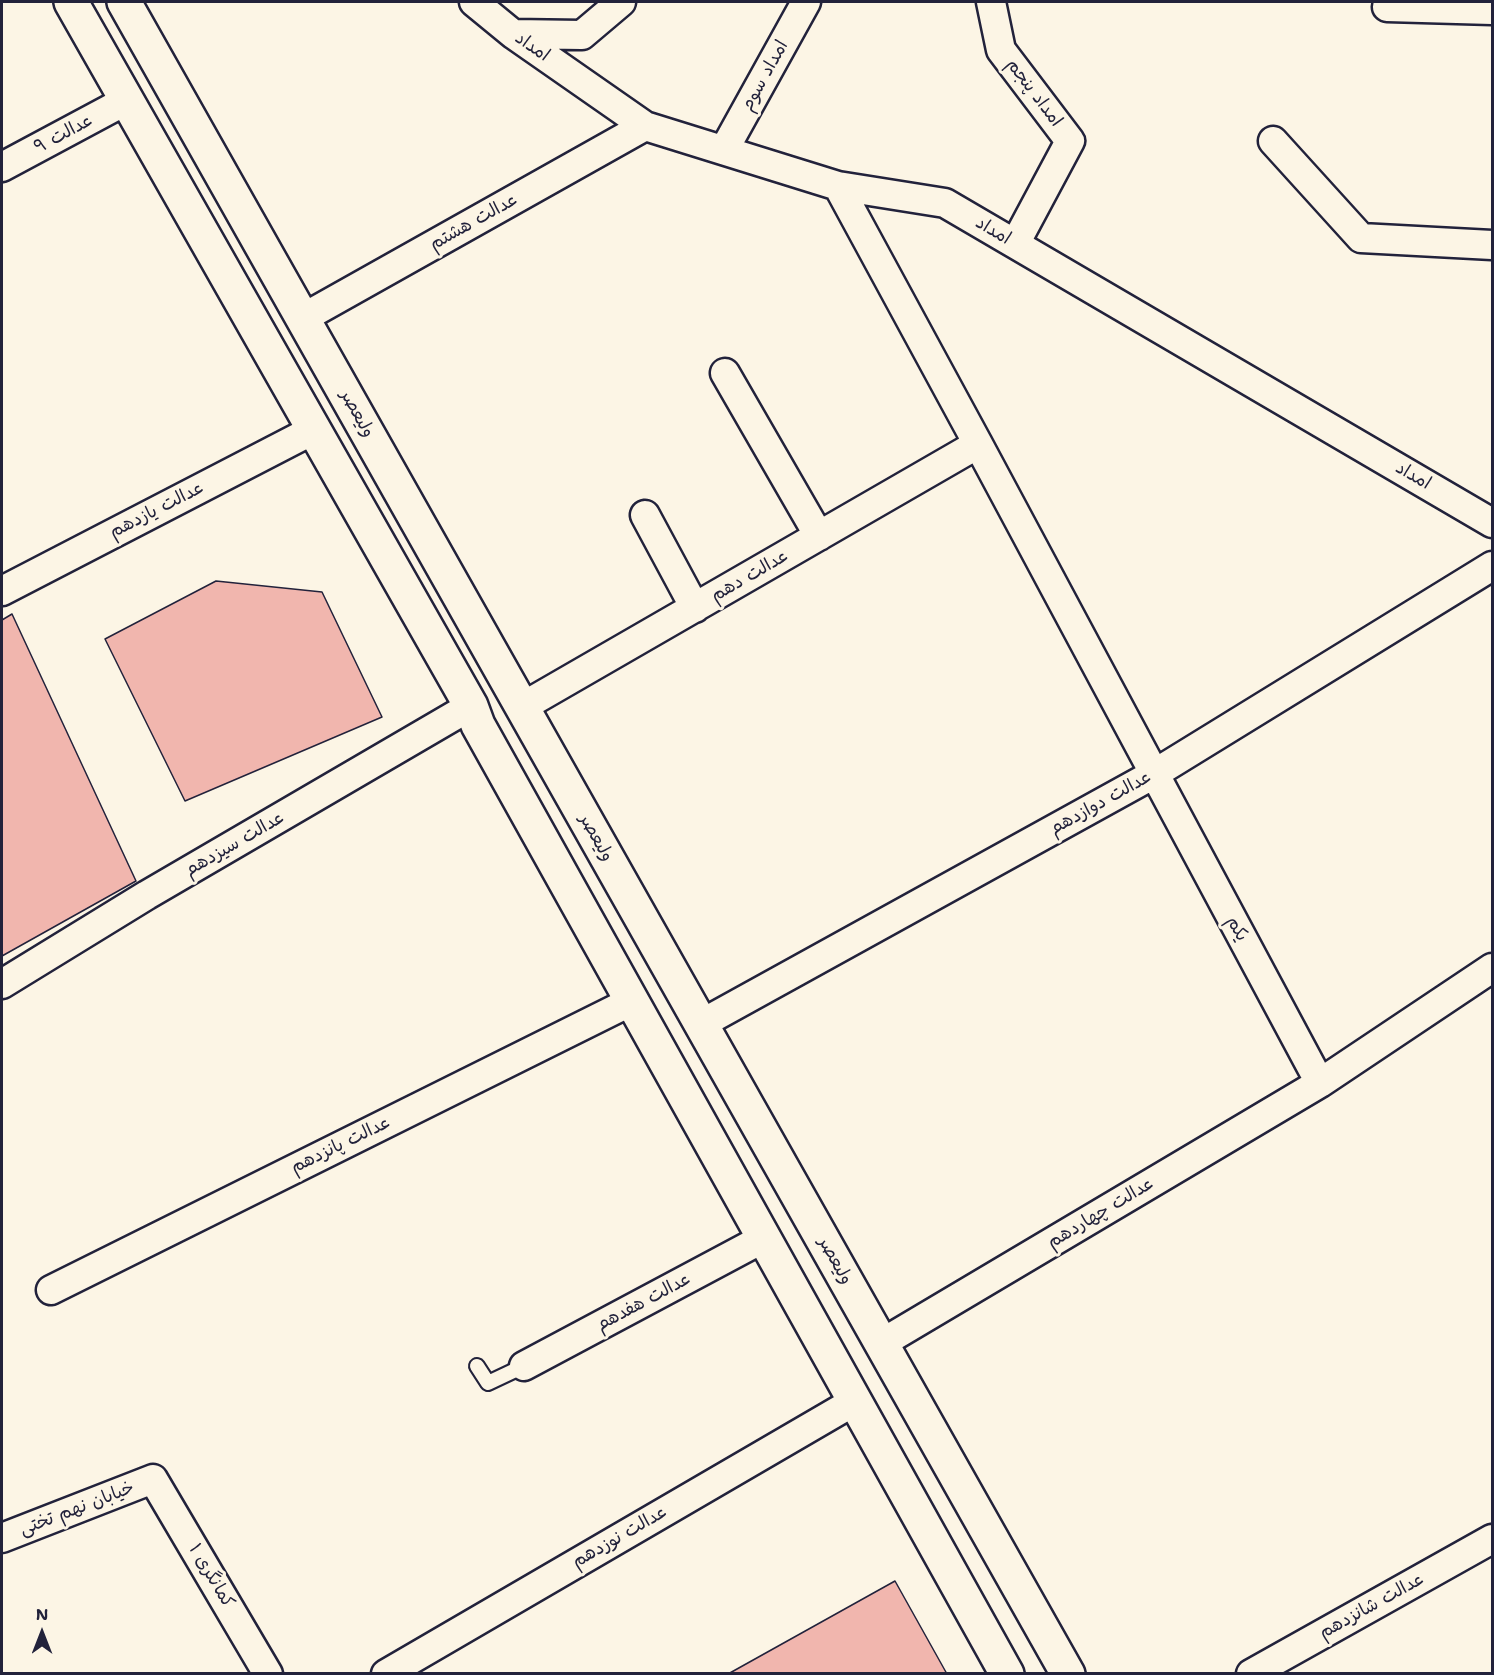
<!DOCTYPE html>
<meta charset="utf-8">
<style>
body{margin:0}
#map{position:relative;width:1494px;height:1675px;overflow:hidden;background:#fcf5e5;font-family:"Shantell Sans",sans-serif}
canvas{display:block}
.frame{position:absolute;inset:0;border:3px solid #22223b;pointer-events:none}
.north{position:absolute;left:12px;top:1603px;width:60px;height:60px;-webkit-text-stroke:4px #fcf5e5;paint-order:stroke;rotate:0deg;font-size:16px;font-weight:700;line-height:24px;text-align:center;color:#22223b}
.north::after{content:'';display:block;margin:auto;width:21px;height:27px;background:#22223b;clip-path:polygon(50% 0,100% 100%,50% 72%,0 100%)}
</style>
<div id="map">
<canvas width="1494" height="1675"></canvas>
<div class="frame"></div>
<div class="north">N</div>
</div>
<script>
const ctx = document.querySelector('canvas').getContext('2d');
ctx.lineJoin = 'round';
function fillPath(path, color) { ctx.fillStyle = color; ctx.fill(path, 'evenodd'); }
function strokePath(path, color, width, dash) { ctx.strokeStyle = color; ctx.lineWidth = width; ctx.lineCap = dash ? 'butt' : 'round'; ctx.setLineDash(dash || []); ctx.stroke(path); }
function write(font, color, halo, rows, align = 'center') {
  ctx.font = font + ' "Shantell Sans","Playpen Sans Arabic",sans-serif'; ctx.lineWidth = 6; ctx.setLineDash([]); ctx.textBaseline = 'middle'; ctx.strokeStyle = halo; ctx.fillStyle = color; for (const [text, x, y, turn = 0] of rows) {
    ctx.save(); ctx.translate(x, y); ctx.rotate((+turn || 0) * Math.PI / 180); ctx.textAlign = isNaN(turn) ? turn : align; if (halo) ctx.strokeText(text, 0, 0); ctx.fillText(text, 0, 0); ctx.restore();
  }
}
const building = new Path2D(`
 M 216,581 L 322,592 L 382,717 L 185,801 L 105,639 Z
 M 12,614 L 136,881 L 2,956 L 2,620 Z
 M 895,1581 L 947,1674 L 728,1674 Z`);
fillPath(building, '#f1b6ae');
strokePath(building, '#22223b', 1.5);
const service = new Path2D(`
 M 477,1366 L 488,1383 L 524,1366`);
const minor = new Path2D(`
 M 474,2 L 513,34 L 645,126 L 838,186 L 945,203 L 1492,523
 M 991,2 L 1001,50 L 1070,141 L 1015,244
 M 1387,7 L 1492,10
 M 513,34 L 582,35 L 621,2
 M 1273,141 L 1361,238 L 1492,245
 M 724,150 L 806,2
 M 2,167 L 127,100
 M 838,186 L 978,444 L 1320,1083
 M 303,318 L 645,126
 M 725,373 L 819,536
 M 645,515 L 695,608
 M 2,591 L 313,430
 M 522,707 L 978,444
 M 2,984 L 147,895 L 471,706
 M 701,1024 L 1154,774 L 1492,566
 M 51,1290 L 632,1001
 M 882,1343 L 1320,1083 L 1492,968
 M 524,1366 L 764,1238
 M 2,1538 L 153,1479 L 268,1674
 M 386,1674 L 855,1401
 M 1251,1674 L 1492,1539`);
const primary = new Path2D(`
 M 71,2 L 471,706 L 478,725 L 1007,1674
 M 124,2 L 1068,1674`);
strokePath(service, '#22223b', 18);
strokePath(minor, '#22223b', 33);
strokePath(primary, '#22223b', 38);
strokePath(service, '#fcf5e5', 14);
strokePath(minor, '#fcf5e5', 28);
strokePath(primary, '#fcf5e5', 33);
write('18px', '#22223b', '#fcf5e5', [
 ["امداد",532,47,35],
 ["امداد سوم",765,76,-61],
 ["امداد پنجم",1034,93,53],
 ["عدالت ۹",64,134,-28],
 ["عدالت هشتم",474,222,-29],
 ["امداد",993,231,31],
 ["ولیعصر",357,414,61],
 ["امداد",1413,476,30],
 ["عدالت یازدهم",157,510,-27],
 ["عدالت دهم",750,576,-30],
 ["عدالت دوازدهم",1101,803,-29],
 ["ولیعصر",596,838,61],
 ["عدالت سیزدهم",235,844,-30],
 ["یکم",1237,929,62],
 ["عدالت پانزدهم",341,1145,-26],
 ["عدالت چهاردهم",1101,1213,-31],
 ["ولیعصر",835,1261,61],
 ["عدالت هفدهم",644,1302,-28],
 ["خیابان نهم تختی",77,1509,-21],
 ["عدالت نوزدهم",620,1537,-30],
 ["۱ کمانگری",211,1576,59],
 ["عدالت شانزدهم",1372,1606,-29]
]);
</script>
